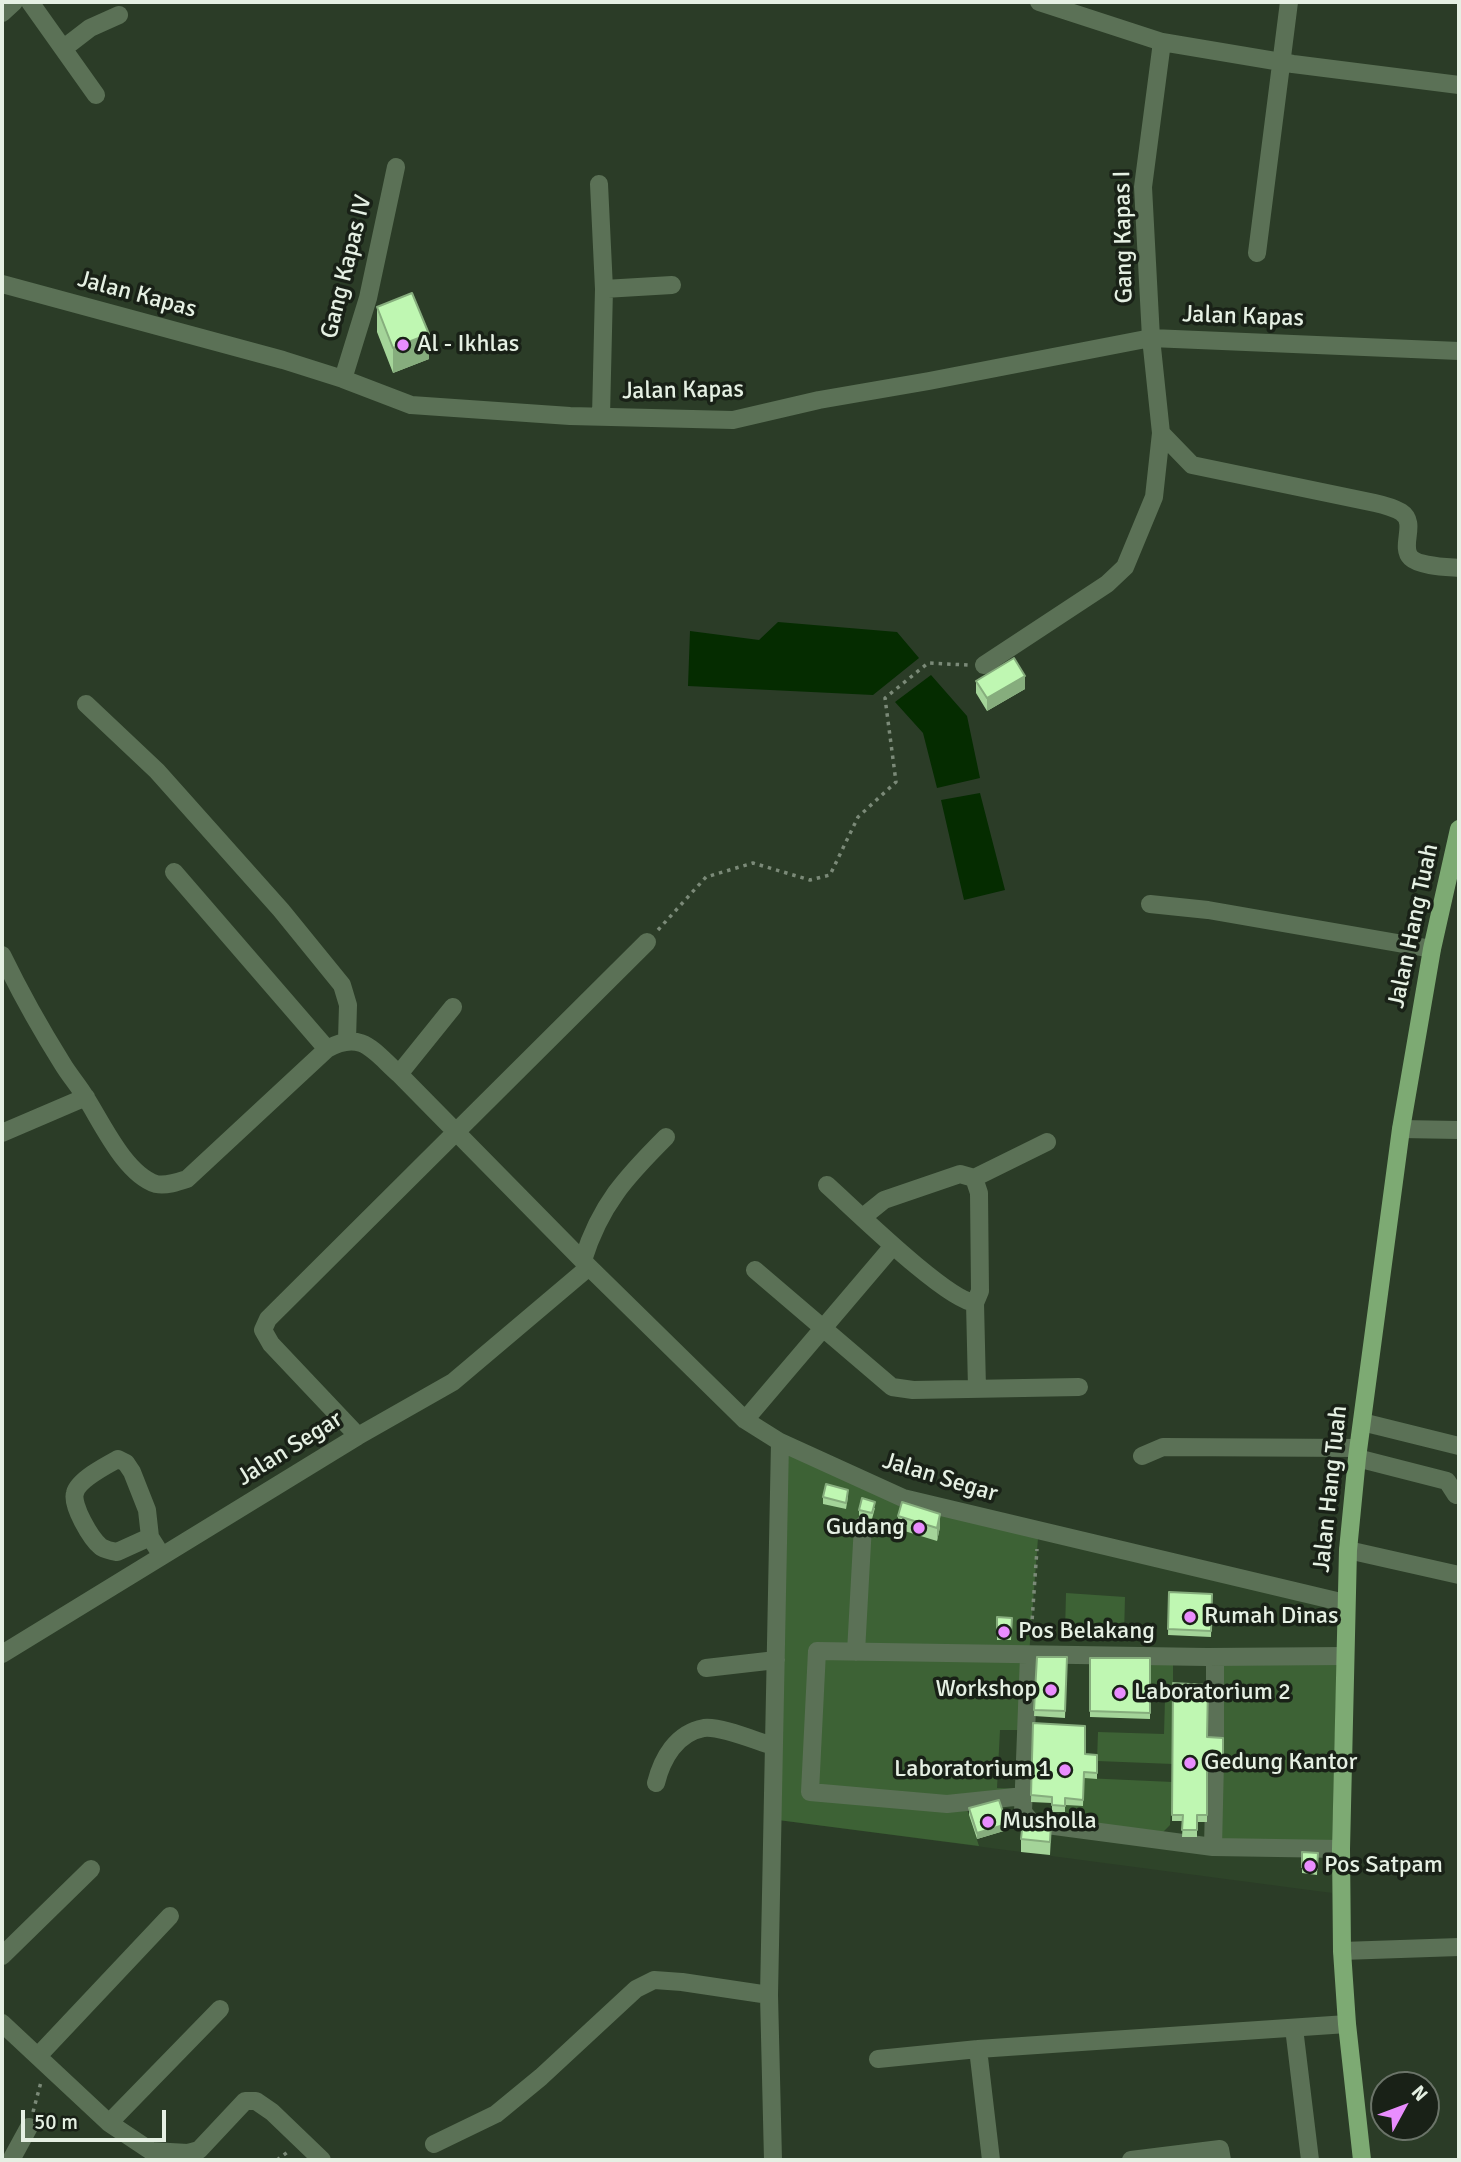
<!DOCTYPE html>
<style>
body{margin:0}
#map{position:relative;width:1461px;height:2162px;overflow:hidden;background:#2b3c27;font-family:Signika,sans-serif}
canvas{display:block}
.frame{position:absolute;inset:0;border:4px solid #e5f0e3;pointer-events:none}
.north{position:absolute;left:1370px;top:2071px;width:70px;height:70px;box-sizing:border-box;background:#192117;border:2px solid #6b7469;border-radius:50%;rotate:49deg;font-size:19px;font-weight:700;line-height:28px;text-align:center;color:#e5f0e3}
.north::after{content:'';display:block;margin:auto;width:24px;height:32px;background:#e98dfe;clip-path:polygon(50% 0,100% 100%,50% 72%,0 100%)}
.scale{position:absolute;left:21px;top:2110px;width:145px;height:32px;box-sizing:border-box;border:4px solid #e5f0e3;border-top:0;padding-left:9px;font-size:21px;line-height:24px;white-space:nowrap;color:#e5f0e3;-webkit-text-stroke:5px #192117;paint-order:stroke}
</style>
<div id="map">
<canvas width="1461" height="2162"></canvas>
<div class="frame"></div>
<div class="north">N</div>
<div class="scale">50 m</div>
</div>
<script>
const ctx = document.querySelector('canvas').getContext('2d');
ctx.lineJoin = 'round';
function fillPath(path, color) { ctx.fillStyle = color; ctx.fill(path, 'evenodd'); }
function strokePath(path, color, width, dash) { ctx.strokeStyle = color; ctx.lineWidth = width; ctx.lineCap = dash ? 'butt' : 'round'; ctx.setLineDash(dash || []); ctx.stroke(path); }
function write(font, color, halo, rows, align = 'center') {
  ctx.font = font + ' Signika,sans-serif'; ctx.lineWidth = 7; ctx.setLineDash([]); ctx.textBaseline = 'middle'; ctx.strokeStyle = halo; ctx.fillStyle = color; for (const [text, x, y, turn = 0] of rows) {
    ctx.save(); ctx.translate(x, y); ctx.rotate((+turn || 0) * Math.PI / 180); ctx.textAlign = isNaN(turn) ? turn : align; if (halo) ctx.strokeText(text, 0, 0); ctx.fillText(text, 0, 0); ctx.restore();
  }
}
fillPath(new Path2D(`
 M 900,1502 L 1338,1607 L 1332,1893 L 778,1820 Z`), '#2e4429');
fillPath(new Path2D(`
 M 784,1451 L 1038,1538 L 1029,1655 L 1026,1730 L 1000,1730 L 997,1788 L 1024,1789 L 965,1803 L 979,1846 L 778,1820 Z
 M 1066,1593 L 1125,1597 L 1124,1636 L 1065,1632 Z
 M 1337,1656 L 1332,1849 L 1213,1847 L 1215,1657 Z
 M 1150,1664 L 1173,1664 L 1173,1689 L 1150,1688 Z
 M 1165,1699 L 1173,1699 L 1173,1764 L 1097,1761 L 1098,1732 L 1164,1734 Z
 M 1084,1778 L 1173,1782 L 1170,1825 L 1159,1836 L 1065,1824 L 1065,1805 L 1083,1806 Z`), '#3d6235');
fillPath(new Path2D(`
 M 778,622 L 897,632 L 919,658 L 873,695 L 688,686 L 690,631 L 759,640 Z
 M 931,675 L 967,716 L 980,778 L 937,788 L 923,733 L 895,702 Z
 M 980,793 L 1005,890 L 964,900 L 941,800 Z`), '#052c00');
strokePath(new Path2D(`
 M 658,930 L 706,877 L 753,863 L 810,880 L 830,875 L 858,817 L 896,782 L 885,698 L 928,663 L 968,665
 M 1031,1636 L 1037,1549
 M 33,2112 L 41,2082
 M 277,2160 L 289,2151`), '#7b8a78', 3.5, [3.5, 5]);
strokePath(new Path2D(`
 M 30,2 L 96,95
 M 1039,2 L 1162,42 L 1293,64 L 1459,85
 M 2,13 L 14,2
 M 64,48 L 90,28 L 119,15
 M 599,184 L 604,289
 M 1257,253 L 1289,2
 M 2,284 L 283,360 L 343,379 L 411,405 L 570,416 L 733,420 L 819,400 L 929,381 L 1151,338 L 1459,351
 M 343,379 L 368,298 L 396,167
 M 601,416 L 604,289 L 672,285
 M 1161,433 L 1192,465 L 1375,503 C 1384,505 1394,508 1401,512 C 1418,523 1399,546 1411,558 C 1419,566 1448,567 1459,568
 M 984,665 L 1107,584 L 1125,567 L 1154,497 L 1161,433 L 1151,338 L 1143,187 L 1162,42
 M 86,704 L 157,771 L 281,910 L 342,985 L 348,1005 L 347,1040
 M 174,872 L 327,1049
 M 1150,904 L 1208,910 L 1432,949
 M 2,955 C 20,992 40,1028 62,1063 C 69,1075 79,1086 86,1098 C 102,1123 125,1174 156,1184 C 166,1186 178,1182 187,1179 L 327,1049 C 362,1029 374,1052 399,1074 L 589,1267 L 745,1420 L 780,1442 L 903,1498 L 1345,1603
 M 399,1074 L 453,1007
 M 1401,1129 L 1459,1130
 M 2,1133 L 86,1097
 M 974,1178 L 979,1193 L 980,1291 L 975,1303 L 977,1388
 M 827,1185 C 854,1209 946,1300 975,1303
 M 863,1217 L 884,1200 L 960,1174 L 974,1178 L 1047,1142
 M 583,1260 C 600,1205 626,1177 666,1137
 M 755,1270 L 892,1387 L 913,1390 L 1079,1387
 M 745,1420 L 893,1246
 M 1362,1422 L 1459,1446
 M 358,1436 L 271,1344 L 263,1330 L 268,1319 L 647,942
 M 1142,1456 L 1163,1447 L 1358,1448
 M 1357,1458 L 1447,1481 L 1456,1495
 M 150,1537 L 117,1552 C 111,1551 106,1550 101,1547 C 91,1539 71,1505 75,1493 C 78,1480 107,1465 118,1459 L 126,1463 L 132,1472 L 147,1510 L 150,1537 L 162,1556
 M 1348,1550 L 1459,1575
 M 856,1652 L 863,1525
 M 2,1654 L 358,1436 L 453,1382 L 589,1267
 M 1029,1655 L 1023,1812 L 1032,1823 L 1213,1847 L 1341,1849
 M 706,1668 L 776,1660
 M 1215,1744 L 1215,1657
 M 656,1783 C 662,1759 676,1733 704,1728 C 721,1726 756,1741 773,1746
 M 1024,1796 L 947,1804 L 810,1792 L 817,1651 L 1207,1657 L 1344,1656
 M 1213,1847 L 1215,1761
 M 1342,1951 L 1459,1947
 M 2,1956 L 91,1869
 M 2,2023 L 109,2123 L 151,2151 L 188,2153 L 199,2150 L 245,2101 L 256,2101 L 272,2112 L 322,2160
 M 1294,2028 L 1310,2160
 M 978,2049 L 991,2160
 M 38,2056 L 170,1916
 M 878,2059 L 978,2049 L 1347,2024
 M 109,2123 L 220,2009
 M 434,2144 L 496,2114 L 541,2077 L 636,1989 L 654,1980 L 682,1982 L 769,1995
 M 11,2160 L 29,2127
 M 773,2160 L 769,1995 L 780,1442
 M 1131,2160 L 1220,2149 L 1222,2160`), '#5b7156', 18);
strokePath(new Path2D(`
 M 1362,2160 L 1347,2024 L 1342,1951 L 1341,1849 L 1348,1550 L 1357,1458 L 1401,1129 L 1432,949 L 1459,829`), '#7daa73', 18);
fillPath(new Path2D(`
 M 377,307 L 429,359 L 393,373 L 377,332 Z
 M 976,681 L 1025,689 L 987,711 L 976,693 Z
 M 823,1497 L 848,1497 L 846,1509 L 823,1504 Z
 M 875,1508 L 872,1519 L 859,1516 L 859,1510 Z
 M 898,1516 L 940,1527 L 937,1541 L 898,1529 Z
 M 1169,1592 L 1212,1594 L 1211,1637 L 1168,1635 Z
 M 997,1617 L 1012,1618 L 1011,1640 L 997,1640 Z
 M 1037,1657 L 1067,1657 L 1065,1718 L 1034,1716 Z
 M 1090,1658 L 1150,1658 L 1150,1719 L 1090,1717 Z
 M 1173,1683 L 1208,1737 L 1223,1738 L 1223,1762 L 1207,1761 L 1207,1822 L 1197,1822 L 1197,1837 L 1182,1837 L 1183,1821 L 1172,1821 Z
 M 1033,1723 L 1085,1754 L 1097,1755 L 1097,1779 L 1084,1778 L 1083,1806 L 1065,1805 L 1065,1812 L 1052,1812 L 1052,1803 L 1031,1802 Z
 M 969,1808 L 1007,1830 L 977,1839 L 969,1815 Z
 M 1051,1836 L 1050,1855 L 1021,1852 L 1021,1839 Z
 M 1302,1852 L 1318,1853 L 1317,1875 L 1302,1873 Z`), '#a4d499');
fillPath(new Path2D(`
 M 429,334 L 429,359 L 393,373 L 393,348 Z
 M 1025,676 L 1025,689 L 987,711 L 987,698 Z
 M 940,1514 L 940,1527 L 937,1541 L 937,1528 Z
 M 1007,1824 L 1007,1830 L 977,1839 L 977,1833 Z`), '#86ad7d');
const building = new Path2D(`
 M 412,293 L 429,334 L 393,348 L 377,307 Z
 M 1014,658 L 1025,676 L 987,698 L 976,681 Z
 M 826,1484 L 848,1490 L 846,1503 L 823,1497 Z
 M 862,1498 L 875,1502 L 872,1513 L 859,1510 Z
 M 902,1502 L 940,1514 L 937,1528 L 898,1516 Z
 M 1169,1592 L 1212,1594 L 1211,1631 L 1168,1629 Z
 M 997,1617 L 1012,1618 L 1011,1634 L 997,1633 Z
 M 1037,1657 L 1067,1657 L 1065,1711 L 1034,1710 Z
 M 1090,1658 L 1150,1658 L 1150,1713 L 1090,1711 Z
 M 1173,1683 L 1208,1685 L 1207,1737 L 1223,1738 L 1223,1755 L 1207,1755 L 1207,1815 L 1197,1815 L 1197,1830 L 1182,1830 L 1183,1815 L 1172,1815 Z
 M 1033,1723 L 1085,1726 L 1085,1754 L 1097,1755 L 1097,1773 L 1084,1772 L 1083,1800 L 1065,1798 L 1065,1806 L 1052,1805 L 1052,1797 L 1031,1795 Z
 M 999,1800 L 1007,1824 L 977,1833 L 969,1808 Z
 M 1023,1820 L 1051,1823 L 1050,1842 L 1021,1839 Z
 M 1302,1852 L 1318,1853 L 1317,1869 L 1302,1867 Z`);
fillPath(building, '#bff7b2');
strokePath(building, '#86ad7d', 2);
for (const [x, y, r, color] of [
 [403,345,7,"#e98dfe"],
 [919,1528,7,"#e98dfe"],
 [1190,1617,7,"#e98dfe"],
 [1004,1632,7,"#e98dfe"],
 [1051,1690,7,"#e98dfe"],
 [1120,1693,7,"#e98dfe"],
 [1190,1763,7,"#e98dfe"],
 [1065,1770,7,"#e98dfe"],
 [988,1822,7,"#e98dfe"],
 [1310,1866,7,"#e98dfe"]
]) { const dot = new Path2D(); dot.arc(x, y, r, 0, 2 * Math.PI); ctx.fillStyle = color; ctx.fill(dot); strokePath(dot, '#192117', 2.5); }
write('24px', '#e5f0e3', '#192117', [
 ["Gang Kapas I",1124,237,-91],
 ["Gang Kapas IV",347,267,-76],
 ["Jalan Kapas",137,295,15],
 ["Jalan Kapas",1243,317,2],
 ["Jalan Kapas",683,391,-1],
 ["Jalan Hang Tuah",1414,926,-78],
 ["Jalan Segar",290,1449,-32],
 ["Jalan Segar",940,1478,17],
 ["Jalan Hang Tuah",1331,1489,-84]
]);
write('24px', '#e5f0e3', '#192117', [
 ["Al - Ikhlas",417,345],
 ["Gudang",905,1528,"right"],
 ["Rumah Dinas",1204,1617],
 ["Pos Belakang",1018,1632],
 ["Workshop",1037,1690,"right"],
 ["Laboratorium 2",1134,1693],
 ["Gedung Kantor",1204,1763],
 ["Laboratorium 1",1051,1770,"right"],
 ["Musholla",1002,1822],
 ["Pos Satpam",1324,1866]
], 'left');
</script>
